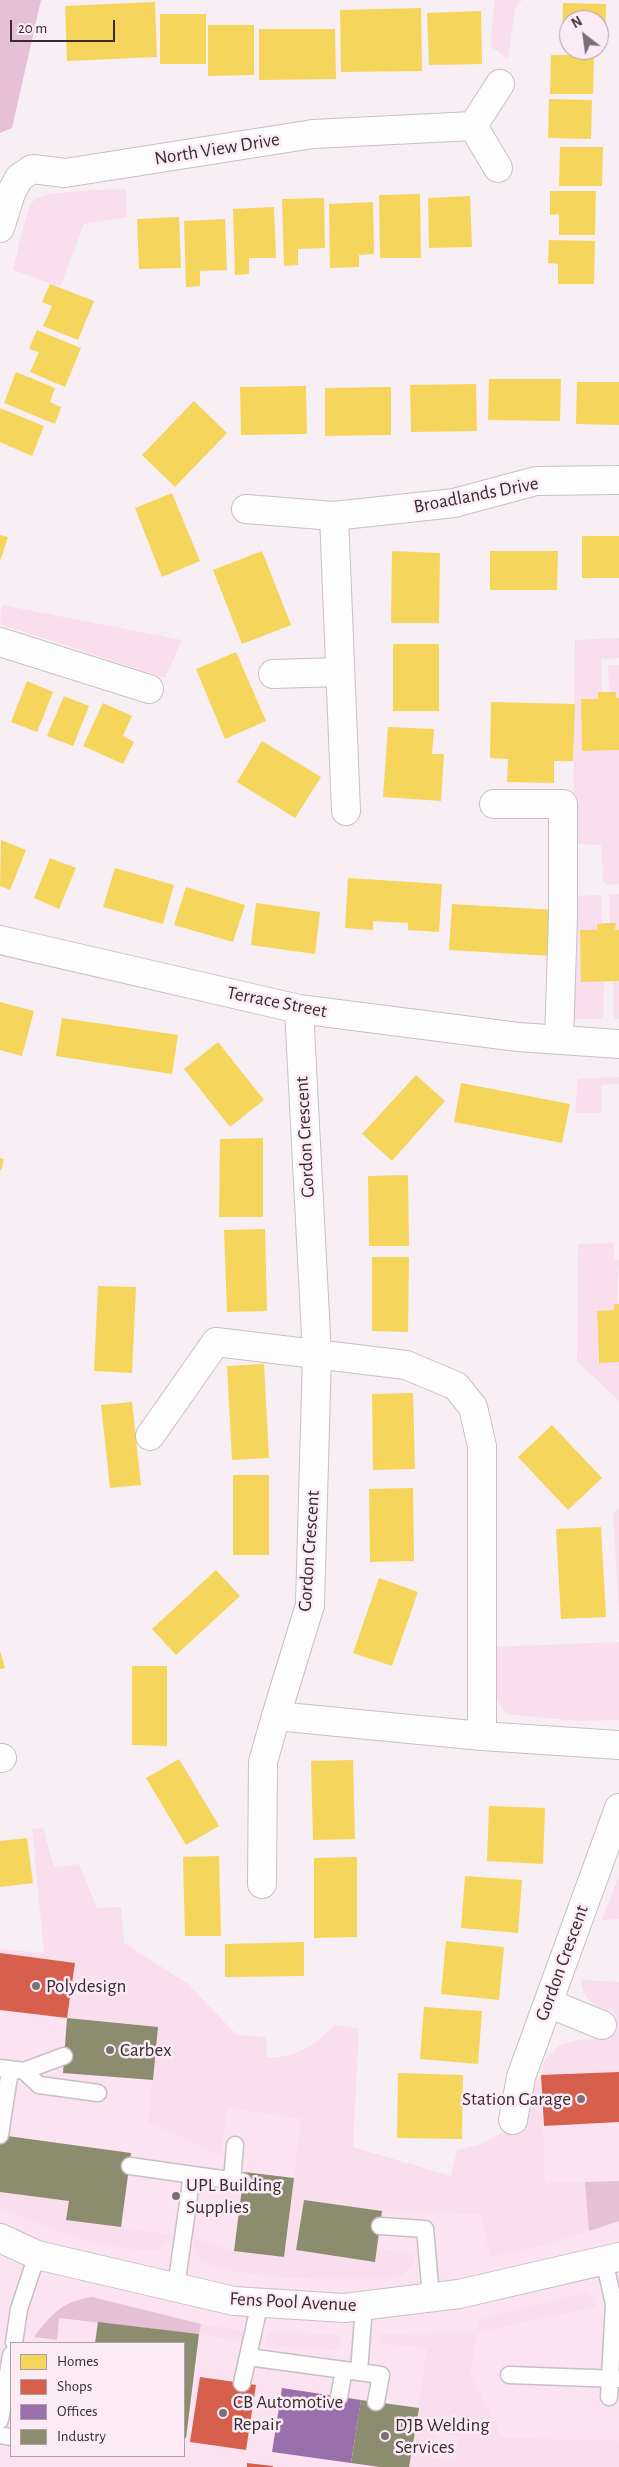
<!DOCTYPE html>
<style>
body{margin:0}
#map{position:relative;width:619px;height:2467px;overflow:hidden;background:#f8eff4;font-family:"Alegreya Sans",sans-serif}
canvas{display:block}
.legend{position:absolute;left:10px;top:2342px;width:175px;height:115px;box-sizing:border-box;background:#fcebf4;border:1px solid #ad9fa6;margin:0;padding:6px 9px;list-style:none;font-size:15px;color:#372c32}
.legend li{display:flex;align-items:center;gap:10px;height:25px}
.legend b{width:25px;border:1px solid #ad9fa6}
.north{position:absolute;left:559px;top:10px;width:50px;height:50px;box-sizing:border-box;background:#fcebf4;border:1px solid #ad9fa6;border-radius:50%;rotate:330deg;font-size:14px;font-weight:700;line-height:20px;text-align:center;color:#372c32}
.north::after{content:'';display:block;margin:auto;width:18px;height:22px;background:#7b7076;clip-path:polygon(50% 0,100% 100%,50% 72%,0 100%)}
.scale{position:absolute;left:10px;top:20px;width:105px;height:22px;box-sizing:border-box;border:2px solid #372c32;border-top:0;padding-left:6px;font-size:15px;line-height:18px;white-space:nowrap;color:#372c32;-webkit-text-stroke:4px #fcebf4;paint-order:stroke}
</style>
<div id="map">
<canvas width="619" height="2467"></canvas>
<ul class="legend">
<li><b style="height:14px;background:#f6d55c"></b>Homes</li>
<li><b style="height:14px;background:#d6604d"></b>Shops</li>
<li><b style="height:14px;background:#9970ab"></b>Offices</li>
<li><b style="height:14px;background:#8c8c6e"></b>Industry</li>
</ul>
<div class="north">N</div>
<div class="scale">20 m</div>
</div>
<script>
const ctx = document.querySelector('canvas').getContext('2d');
ctx.lineJoin = 'round';
function fillPath(path, color) { ctx.fillStyle = color; ctx.fill(path, 'evenodd'); }
function strokePath(path, color, width, dash) { ctx.strokeStyle = color; ctx.lineWidth = width; ctx.lineCap = dash ? 'butt' : 'round'; ctx.setLineDash(dash || []); ctx.stroke(path); }
function write(font, color, halo, rows, align = 'center') {
  ctx.font = font + ' "Alegreya Sans",sans-serif'; ctx.lineWidth = 5; ctx.setLineDash([]); ctx.textBaseline = 'middle'; ctx.strokeStyle = halo; ctx.fillStyle = color; for (const [text, x, y, turn = 0] of rows) {
    ctx.save(); ctx.translate(x, y); ctx.rotate((+turn || 0) * Math.PI / 180); ctx.textAlign = isNaN(turn) ? turn : align; if (halo) ctx.strokeText(text, 0, 0); ctx.fillText(text, 0, 0); ctx.restore();
  }
}
fillPath(new Path2D(`
 M 0,1949 L 75,1963 L 67,2018 L 158,2027 L 148,2122 L 221,2156 L 228,2108 L 301,2119 L 294,2178 L 478,2199 L 544,2126 L 541,2075 L 619,2072 L 619,2467 L 0,2467 ZM 11,2343 L 184,2343 L 184,2456 L 11,2456 Z`), '#fbe3f1');
fillPath(new Path2D(`
 M 495,0 L 522,0 L 515,9 L 508,59 L 490,46 Z
 M 126,189 L 127,217 L 84,224 L 60,287 L 13,270 C 17,256 25,209 34,200 C 44,190 108,190 126,189 Z
 M 2,605 L 182,640 L 165,678 L 0,624 Z
 M 619,638 L 619,658 L 601,659 L 602,692 L 598,692 L 598,699 L 581,700 L 582,751 L 619,750 L 619,884 L 607,885 L 603,881 L 601,845 L 573,844 L 575,640 Z
 M 608,665 L 619,665 L 619,698 L 616,698 L 616,692 L 609,692 Z
 M 609,894 L 619,894 L 619,930 L 615,930 L 615,923 L 610,923 Z
 M 601,895 L 602,923 L 597,924 L 597,930 L 580,930 L 604,981 L 603,1019 L 573,1019 L 573,896 Z
 M 613,981 L 619,981 L 619,1019 L 614,1019 Z
 M 619,1077 L 619,1084 L 601,1085 L 602,1113 L 575,1113 L 578,1079 Z
 M 614,1243 L 614,1260 L 619,1260 L 617,1304 L 614,1304 L 614,1310 L 597,1311 L 598,1362 L 619,1362 L 619,1401 L 577,1361 L 578,1244 Z
 M 619,1509 L 619,1615 L 613,1512 Z
 M 619,1642 L 619,1720 L 578,1721 L 506,1714 C 490,1693 492,1672 491,1647 Z
 M 43,1828 L 54,1867 L 79,1864 L 97,1908 L 121,1907 L 124,1943 L 188,1984 L 237,2035 L 266,2037 L 267,2058 C 302,2056 310,2047 335,2025 L 359,2029 L 353,2147 L 451,2176 L 457,2150 L 481,2144 L 520,2123 L 528,2092 L 541,2075 L 545,2059 L 560,2045 L 576,2040 L 606,2039 L 615,2013 C 595,2005 584,2003 581,1980 L 619,1982 L 619,2072 L 541,2076 L 545,2183 L 585,2182 L 589,2231 L 547,2244 L 490,2257 L 481,2214 L 382,2211 L 304,2200 L 296,2250 L 377,2249 L 416,2254 C 412,2270 407,2274 391,2279 C 328,2278 260,2283 200,2261 L 194,2249 L 193,2238 L 234,2251 L 284,2257 L 301,2119 L 228,2108 L 221,2156 L 148,2122 L 157,2027 L 67,2018 L 75,1963 L 0,1953 L 0,1949 L 44,1953 L 32,1829 Z
 M 619,1875 L 619,1919 L 602,1920 Z
 M 0,2192 L 69,2201 L 67,2220 L 172,2235 L 160,2249 C 114,2255 43,2226 0,2208 Z
 M 586,2292 L 595,2298 L 596,2307 L 477,2332 L 470,2375 L 503,2438 L 619,2441 L 619,2467 L 409,2467 L 427,2348 L 379,2343 L 380,2334 L 477,2332 L 478,2319 ZM 435,2433 L 458,2436 L 455,2461 L 432,2458 Z
 M 201,2324 L 245,2331 L 243,2342 L 199,2334 Z
 M 268,2331 L 341,2335 L 339,2350 L 266,2346 Z`), '#f9deed');
fillPath(new Path2D(`
 M 0,0 L 41,0 L 12,128 L 0,133 Z
 M 619,2181 L 619,2221 L 589,2231 L 585,2182 Z
 M 92,2297 L 201,2324 L 199,2334 L 59,2318 L 57,2340 L 34,2337 C 52,2314 62,2301 92,2297 Z`), '#e5c0d6');
fillPath(new Path2D(`
 M 155,2 L 157,57 L 67,61 L 65,6 Z
 M 563,3 L 606,4 L 605,42 L 599,42 L 599,20 L 569,20 L 569,42 L 562,42 Z
 M 421,8 L 422,71 L 341,72 L 340,10 Z
 M 481,11 L 482,64 L 429,65 L 427,13 Z
 M 160,14 L 206,14 L 206,64 L 160,64 Z
 M 208,25 L 254,25 L 254,75 L 208,76 Z
 M 259,29 L 335,29 L 336,79 L 259,80 Z
 M 551,55 L 594,55 L 593,94 L 550,94 Z
 M 549,99 L 592,100 L 591,139 L 548,138 Z
 M 560,147 L 603,147 L 602,186 L 559,186 Z
 M 550,191 L 596,191 L 595,235 L 559,235 L 559,214 L 550,215 Z
 M 420,194 L 421,258 L 380,258 L 379,195 Z
 M 470,196 L 472,247 L 429,248 L 428,198 Z
 M 324,198 L 325,248 L 298,249 L 298,265 L 284,266 L 282,199 Z
 M 373,202 L 374,254 L 359,255 L 359,267 L 330,268 L 329,204 Z
 M 274,207 L 276,258 L 249,258 L 249,274 L 235,275 L 233,209 Z
 M 179,217 L 181,268 L 139,269 L 137,219 Z
 M 225,219 L 227,270 L 200,271 L 200,286 L 186,287 L 184,221 Z
 M 549,240 L 595,241 L 594,284 L 558,284 L 558,264 L 548,263 Z
 M 50,284 L 94,301 L 78,340 L 43,326 L 52,306 L 42,302 Z
 M 37,330 L 81,348 L 65,387 L 30,372 L 39,352 L 29,349 Z
 M 16,372 L 55,388 L 50,402 L 61,407 L 55,424 L 4,403 Z
 M 489,379 L 561,379 L 560,421 L 488,420 Z
 M 577,382 L 619,382 L 619,425 L 576,424 Z
 M 476,384 L 477,431 L 411,432 L 410,385 Z
 M 306,386 L 307,434 L 241,435 L 240,387 Z
 M 391,387 L 391,435 L 325,436 L 325,388 Z
 M 194,401 L 227,433 L 175,487 L 142,455 Z
 M 0,408 L 44,426 L 32,456 L 0,442 Z
 M 172,493 L 200,561 L 162,577 L 135,508 Z
 M 0,535 L 8,537 L 0,561 Z
 M 582,536 L 619,536 L 619,578 L 582,578 Z
 M 262,551 L 291,625 L 242,644 L 213,570 Z
 M 392,551 L 440,553 L 439,623 L 391,623 Z
 M 490,551 L 558,551 L 557,590 L 490,590 Z
 M 393,644 L 439,644 L 439,711 L 393,711 Z
 M 236,652 L 266,721 L 225,739 L 196,669 Z
 M 27,681 L 53,692 L 37,732 L 11,722 Z
 M 598,692 L 616,692 L 616,698 L 619,698 L 619,750 L 582,751 L 581,699 L 598,699 Z
 M 64,696 L 89,706 L 73,746 L 47,736 Z
 M 491,702 L 575,704 L 573,761 L 554,761 L 554,783 L 507,782 L 508,759 L 490,758 Z
 M 103,703 L 132,716 L 123,736 L 134,742 L 123,764 L 83,746 Z
 M 388,727 L 434,729 L 432,754 L 444,754 L 441,801 L 383,797 Z
 M 262,741 L 321,777 L 295,818 L 237,782 Z
 M 1,840 L 26,850 L 10,890 L 0,886 Z
 M 50,858 L 76,868 L 59,909 L 34,898 Z
 M 115,868 L 174,885 L 163,924 L 103,907 Z
 M 348,878 L 442,884 L 439,932 L 408,930 L 408,923 L 373,921 L 373,930 L 345,928 Z
 M 186,887 L 245,905 L 233,942 L 174,925 Z
 M 256,903 L 320,912 L 315,954 L 251,945 Z
 M 452,904 L 555,910 L 552,956 L 449,950 Z
 M 606,923 L 616,923 L 615,930 L 619,930 L 619,981 L 581,982 L 580,930 L 597,930 L 597,924 Z
 M 0,1002 L 34,1011 L 22,1056 L 0,1050 Z
 M 62,1018 L 178,1035 L 172,1074 L 56,1056 Z
 M 218,1042 L 264,1100 L 230,1127 L 184,1069 Z
 M 416,1075 L 445,1101 L 392,1161 L 362,1134 Z
 M 461,1083 L 570,1104 L 562,1143 L 454,1122 Z
 M 263,1138 L 263,1217 L 219,1217 L 220,1139 Z
 M 0,1158 L 4,1159 L 1,1170 L 0,1170 Z
 M 408,1175 L 409,1246 L 369,1246 L 368,1176 Z
 M 265,1229 L 267,1311 L 227,1312 L 224,1230 Z
 M 372,1257 L 409,1257 L 408,1332 L 372,1331 Z
 M 98,1286 L 136,1287 L 132,1373 L 94,1371 Z
 M 614,1304 L 619,1304 L 619,1362 L 599,1363 L 597,1311 L 614,1310 Z
 M 264,1364 L 269,1458 L 232,1460 L 227,1366 Z
 M 413,1393 L 415,1469 L 373,1470 L 372,1394 Z
 M 132,1402 L 141,1485 L 110,1488 L 101,1405 Z
 M 552,1425 L 602,1478 L 568,1510 L 518,1457 Z
 M 233,1475 L 269,1475 L 269,1555 L 233,1555 Z
 M 413,1488 L 414,1561 L 370,1562 L 369,1489 Z
 M 601,1527 L 606,1617 L 561,1619 L 556,1529 Z
 M 216,1570 L 240,1596 L 176,1655 L 152,1629 Z
 M 379,1578 L 418,1592 L 392,1666 L 353,1653 Z
 M 0,1651 L 5,1668 L 0,1669 Z
 M 132,1666 L 167,1666 L 167,1746 L 132,1745 Z
 M 179,1759 L 219,1826 L 186,1845 L 146,1778 Z
 M 353,1760 L 355,1839 L 313,1840 L 311,1761 Z
 M 489,1806 L 545,1808 L 543,1864 L 487,1861 Z
 M 27,1838 L 33,1883 L 0,1887 L 0,1841 Z
 M 219,1856 L 221,1936 L 185,1936 L 183,1857 Z
 M 357,1857 L 357,1937 L 314,1938 L 314,1858 Z
 M 465,1876 L 522,1880 L 518,1933 L 461,1928 Z
 M 446,1941 L 504,1947 L 499,2000 L 441,1994 Z
 M 304,1942 L 304,1976 L 225,1977 L 225,1944 Z
 M 424,2007 L 482,2011 L 478,2064 L 420,2059 Z
 M 398,2073 L 463,2075 L 462,2139 L 397,2138 Z`), '#f6d55c');
fillPath(new Path2D(`
 M 0,1953 L 75,1963 L 67,2018 L 0,2010 Z
 M 619,2072 L 619,2122 L 544,2126 L 541,2075 Z
 M 200,2377 L 256,2385 L 246,2450 L 190,2442 Z
 M 247,2463 L 273,2466 L 273,2467 L 247,2467 Z`), '#d6604d');
fillPath(new Path2D(`
 M 282,2388 L 361,2400 L 351,2463 L 272,2452 Z`), '#9970ab');
fillPath(new Path2D(`
 M 67,2018 L 158,2027 L 153,2080 L 63,2073 Z
 M 0,2135 L 131,2153 L 121,2227 L 66,2220 L 69,2201 L 0,2192 Z
 M 244,2172 L 294,2178 L 284,2257 L 234,2251 Z
 M 304,2200 L 382,2211 L 375,2262 L 296,2250 Z
 M 98,2322 L 199,2334 L 186,2438 L 184,2437 L 184,2343 L 95,2343 Z
 M 361,2400 L 419,2408 L 409,2467 L 380,2467 L 351,2463 Z`), '#8c8c6e');
const lane = new Path2D(`
 M 0,2068 L 24,2071 L 64,2056
 M 24,2071 L 39,2085 L 98,2093
 M 0,2135 L 10,2070
 M 130,2166 L 243,2182
 M 232,2181 L 235,2145
 M 380,2226 L 425,2229 L 431,2297
 M 604,2260 L 614,2304 L 609,2397
 M 176,2287 L 192,2175
 M 14,2343 L 19,2309 L 37,2255
 M 248,2357 L 381,2375 L 376,2402
 M 359,2372 L 364,2306
 M 509,2375 L 619,2379
 M 242,2383 L 260,2302
 M 339,2397 L 344,2370
 M 0,2420 L 11,2355
 M 0,2435 L 11,2437`);
const street = new Path2D(`
 M 498,168 L 473,126 L 500,84
 M 0,228 L 11,193 L 19,178 L 32,169 L 65,173 L 313,134 L 473,126
 M 246,509 L 334,516 L 454,503 L 536,481 L 619,480
 M 334,516 L 346,811
 M 0,642 L 149,689
 M 273,674 L 339,672
 M 494,804 L 563,804 L 563,917 L 559,1040
 M 0,940 L 299,1009 L 518,1037 L 619,1044
 M 299,1009 L 317,1355 L 310,1605 L 276,1716 L 482,1736 L 619,1745
 M 150,1436 L 216,1342 L 406,1365 L 456,1386 L 473,1407 L 482,1446 L 482,1736
 M 0,1758 L 2,1758
 M 262,1884 L 263,1762 L 276,1716
 M 548,2003 L 602,2025
 M 513,2120 L 521,2077 L 619,1808
 M 0,2238 L 37,2255 L 234,2301 L 344,2308 L 459,2294 L 619,2257`);
strokePath(lane, '#c8bfc4', 19);
strokePath(street, '#c8bfc4', 30);
strokePath(lane, '#fefdfd', 16);
strokePath(street, '#fefdfd', 28);
for (const [x, y, r, color] of [
 [36,1986,5,"#7b7076"],
 [110,2050,5,"#7b7076"],
 [581,2099,5,"#7b7076"],
 [176,2196,5,"#7b7076"],
 [223,2413,5,"#7b7076"],
 [385,2436,5,"#7b7076"]
]) { const dot = new Path2D(); dot.arc(x, y, r, 0, 2 * Math.PI); ctx.fillStyle = color; ctx.fill(dot); strokePath(dot, '#fcebf4', 2); }
write('19px', '#372c32', '#fcebf4', [
 ["North View Drive",217,149,-9],
 ["Broadlands Drive",476,495,-11],
 ["Terrace Street",277,1002,11],
 ["Gordon Crescent",305,1137,-93],
 ["Gordon Crescent",309,1551,-86],
 ["Gordon Crescent",562,1963,-70],
 ["Fens Pool Avenue",293,2302,3]
]);
write('19px', '#372c32', '#fcebf4', [
 ["Polydesign",46,1986],
 ["Carbex",120,2050],
 ["Station Garage",571,2099,"right"],
 ["UPL Building",186,2185],
 ["Supplies",186,2207],
 ["CB Automotive",233,2402],
 ["Repair",233,2424],
 ["DJB Welding",395,2425],
 ["Services",395,2447]
], 'left');
</script>
